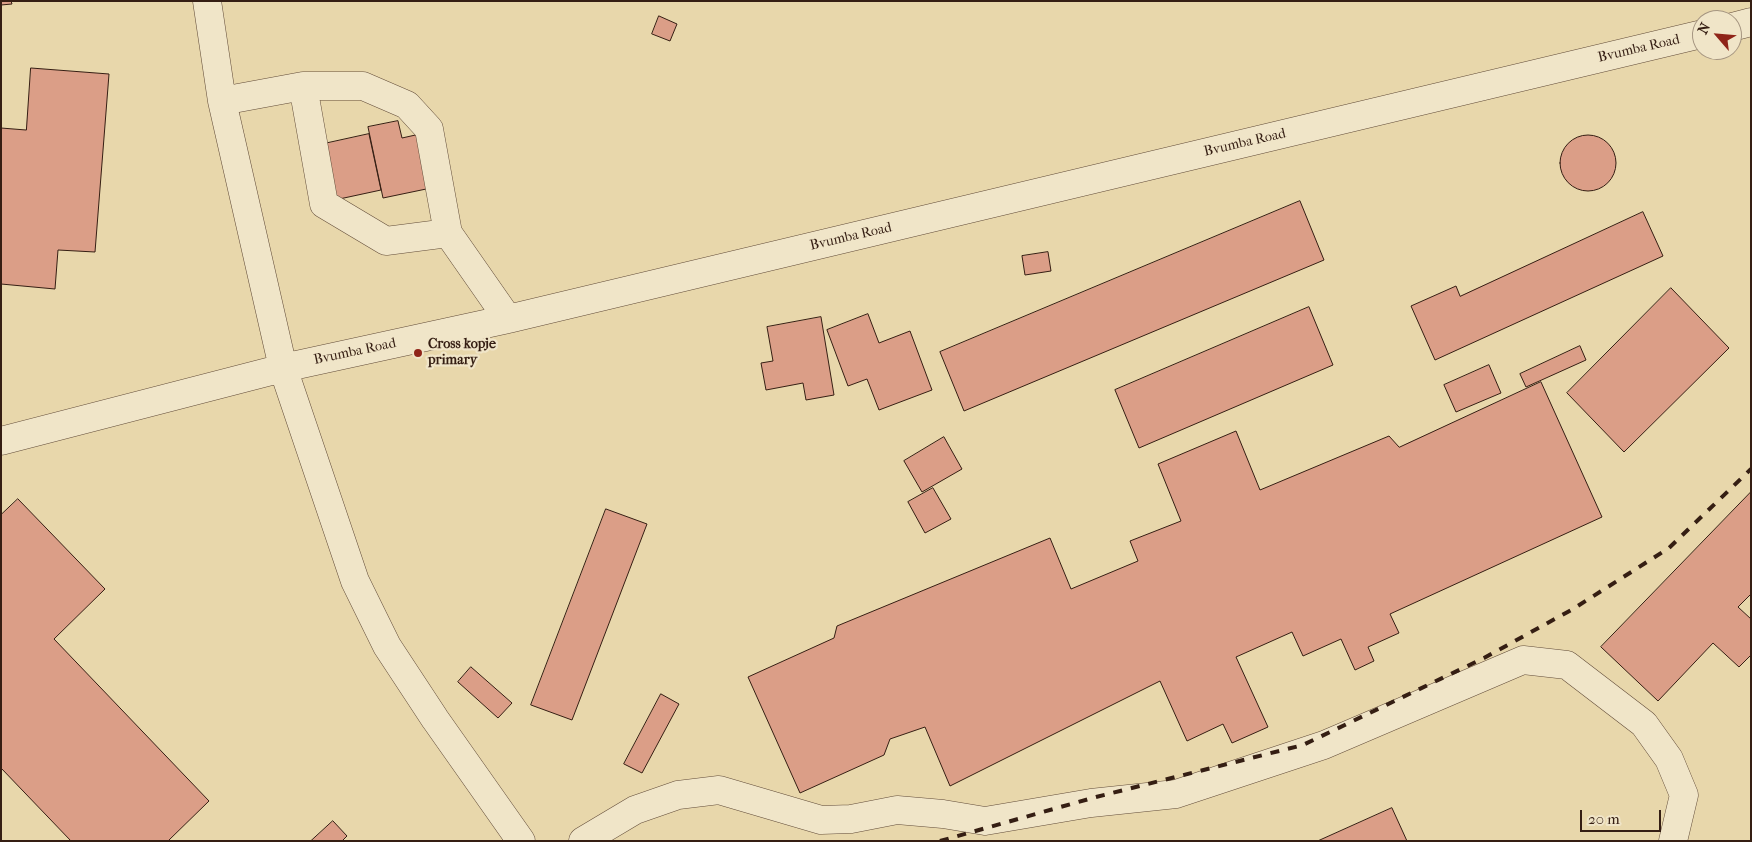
<!DOCTYPE html>
<style>
body{margin:0}
#map{position:relative;width:1752px;height:842px;overflow:hidden;background:#e8d7ab;font-family:"IM FELL French Canon",serif}
canvas{display:block}
.frame{position:absolute;inset:0;border:2px solid #351e13;pointer-events:none}
.north{position:absolute;left:1692px;top:10px;width:50px;height:50px;box-sizing:border-box;background:#f0e5c8;border:1px solid #a59580;border-radius:50%;rotate:297deg;font-size:14px;font-weight:700;line-height:20px;text-align:center;color:#351e13}
.north::after{content:'';display:block;margin:auto;width:18px;height:22px;background:#8f2418;clip-path:polygon(50% 0,100% 100%,50% 72%,0 100%)}
.scale{position:absolute;left:1580px;top:810px;width:81px;height:22px;box-sizing:border-box;border:2px solid #351e13;border-top:0;padding-left:6px;font-size:15px;line-height:18px;white-space:nowrap;color:#351e13;-webkit-text-stroke:4px #f0e5c8;paint-order:stroke}
</style>
<div id="map">
<canvas width="1752" height="842"></canvas>
<div class="frame"></div>
<div class="north">N</div>
<div class="scale">20 m</div>
</div>
<script>
const ctx = document.querySelector('canvas').getContext('2d');
ctx.lineJoin = 'round';
function fillPath(path, color) { ctx.fillStyle = color; ctx.fill(path, 'evenodd'); }
function strokePath(path, color, width, dash) { ctx.strokeStyle = color; ctx.lineWidth = width; ctx.lineCap = dash ? 'butt' : 'round'; ctx.setLineDash(dash || []); ctx.stroke(path); }
function write(font, color, halo, rows, align = 'center') {
  ctx.font = font + ' "IM FELL French Canon",serif'; ctx.lineWidth = 4.5; ctx.setLineDash([]); ctx.textBaseline = 'middle'; ctx.strokeStyle = halo; ctx.fillStyle = color; for (const [text, x, y, turn = 0] of rows) {
    ctx.save(); ctx.translate(x, y); ctx.rotate((+turn || 0) * Math.PI / 180); ctx.textAlign = isNaN(turn) ? turn : align; if (halo) ctx.strokeText(text, 0, 0); ctx.fillText(text, 0, 0); ctx.restore();
  }
}
const building = new Path2D(`
 M 1,1 L 11,1 L 12,4 L 1,5 Z
 M 659,16 L 677,24 L 670,41 L 652,34 Z
 M 31,68 L 109,74 L 95,252 L 58,250 L 55,289 L 1,284 L 1,128 L 26,130 Z
 M 398,121 L 402,138 L 420,134 L 431,188 L 383,198 L 368,127 Z
 M 369,134 L 381,190 L 330,201 L 319,145 Z
 M1560 163a28 28 0 1 1 56 0a28 28 0 1 1-56 0Z
 M 1300,201 L 1324,260 L 964,411 L 940,352 Z
 M 1643,212 L 1663,256 L 1435,360 L 1411,306 L 1456,286 L 1460,296 Z
 M 1048,252 L 1051,271 L 1025,275 L 1022,256 Z
 M 1671,288 L 1729,348 L 1624,452 L 1567,393 Z
 M 1309,307 L 1333,365 L 1139,448 L 1115,390 Z
 M 868,314 L 879,343 L 910,331 L 932,390 L 879,410 L 867,379 L 848,386 L 827,330 Z
 M 821,317 L 834,395 L 806,400 L 803,383 L 766,390 L 761,363 L 773,361 L 767,327 Z
 M 1580,346 L 1586,360 L 1526,387 L 1520,374 Z
 M 1489,365 L 1501,393 L 1456,412 L 1444,385 Z
 M 1541,382 L 1602,517 L 1390,614 L 1399,633 L 1368,647 L 1374,661 L 1355,670 L 1341,639 L 1303,656 L 1292,632 L 1236,657 L 1268,727 L 1232,743 L 1223,724 L 1187,741 L 1160,681 L 950,786 L 925,727 L 890,739 L 884,755 L 800,793 L 748,677 L 834,638 L 837,626 L 1050,538 L 1071,589 L 1138,561 L 1130,541 L 1181,521 L 1158,464 L 1236,431 L 1260,490 L 1389,436 L 1399,447 Z
 M 944,437 L 962,469 L 922,492 L 904,461 Z
 M 933,488 L 951,519 L 925,533 L 908,502 Z
 M 1751,492 L 1751,594 L 1738,607 L 1751,619 L 1751,655 L 1739,667 L 1713,643 L 1658,701 L 1601,647 Z
 M 18,499 L 105,589 L 54,639 L 209,801 L 168,841 L 71,841 L 1,768 L 1,515 Z
 M 606,509 L 647,524 L 572,720 L 531,705 Z
 M 471,667 L 512,703 L 498,718 L 458,682 Z
 M 661,694 L 679,704 L 642,773 L 624,764 Z
 M 1392,808 L 1407,841 L 1318,841 Z
 M 333,821 L 347,836 L 342,841 L 311,841 Z`);
fillPath(building, '#db9e87');
strokePath(building, '#351e13', 1);
const minor = new Path2D(`
 M 207,1 L 222,101 L 283,368 L 355,581 L 387,646 L 435,719 L 521,841
 M 1732,27 L 1751,22
 M 303,86 L 363,86 L 407,105 L 429,129 L 448,233
 M 222,101 L 303,86 L 324,204 L 386,241 L 448,233 L 508,319
 M 1,441 L 283,368 L 508,319 L 1702,34
 M 583,841 L 635,810 L 678,795 L 719,790 L 821,820 L 851,819 L 897,810 L 943,814 L 985,821 L 1091,803 L 1176,794 L 1324,745 L 1523,660 L 1567,665 L 1644,724 L 1669,759 L 1684,795 L 1673,841`);
strokePath(minor, '#624c39', 29);
strokePath(minor, '#f0e5c8', 28);
strokePath(new Path2D(`
 M 940,841 L 1096,797 L 1303,745 L 1484,658 L 1573,609 L 1669,548 L 1751,469`), '#351e13', 4, [9, 9]);
for (const [x, y, r, color] of [
 [418,353,5,"#8f2418"]
]) { const dot = new Path2D(); dot.arc(x, y, r, 0, 2 * Math.PI); ctx.fillStyle = color; ctx.fill(dot); strokePath(dot, '#f0e5c8', 2); }
write('14px', '#351e13', '#f0e5c8', [
 ["Bvumba Road",1639,49,-13],
 ["Bvumba Road",1245,143,-13],
 ["Bvumba Road",851,237,-13],
 ["Bvumba Road",355,352,-12]
]);
write('bold 14px', '#351e13', '#f0e5c8', [
 ["Cross kopje",428,345],
 ["primary",428,361]
], 'left');
</script>
